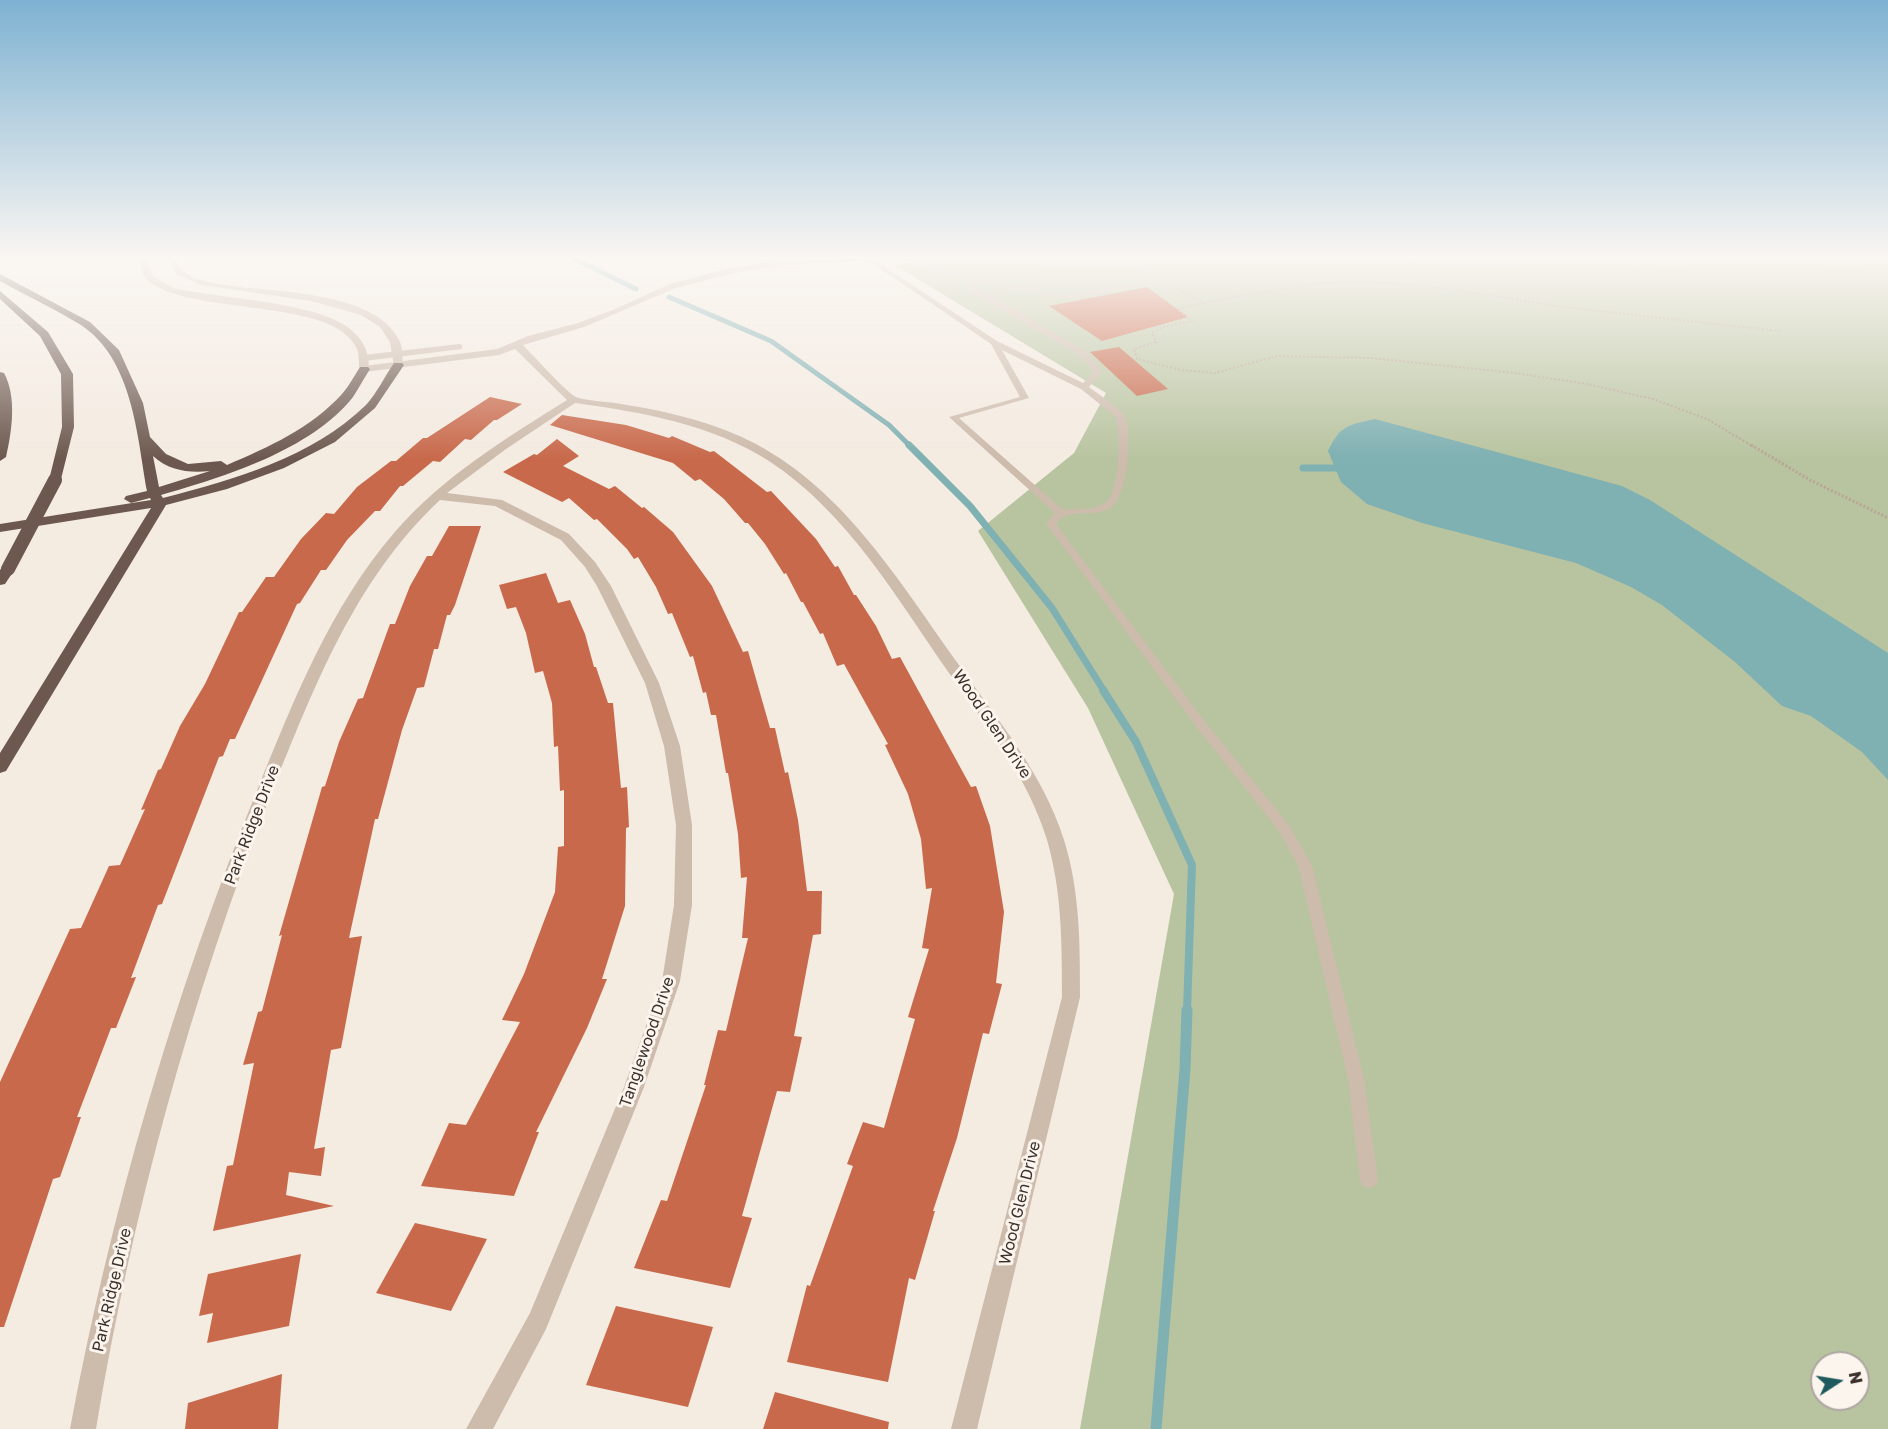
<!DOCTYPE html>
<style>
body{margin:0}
#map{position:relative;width:1888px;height:1429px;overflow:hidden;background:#f4ebe1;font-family:"Golos Text",sans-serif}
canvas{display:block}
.north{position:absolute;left:1810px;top:1351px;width:60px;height:60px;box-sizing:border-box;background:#fbf5ee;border:2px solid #aea6a0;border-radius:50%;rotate:78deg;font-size:16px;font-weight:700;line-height:24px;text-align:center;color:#3b302b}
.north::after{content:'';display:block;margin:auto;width:21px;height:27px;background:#1f5a5e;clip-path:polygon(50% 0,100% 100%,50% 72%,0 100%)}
</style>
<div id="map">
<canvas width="1888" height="1429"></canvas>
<div class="north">N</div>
</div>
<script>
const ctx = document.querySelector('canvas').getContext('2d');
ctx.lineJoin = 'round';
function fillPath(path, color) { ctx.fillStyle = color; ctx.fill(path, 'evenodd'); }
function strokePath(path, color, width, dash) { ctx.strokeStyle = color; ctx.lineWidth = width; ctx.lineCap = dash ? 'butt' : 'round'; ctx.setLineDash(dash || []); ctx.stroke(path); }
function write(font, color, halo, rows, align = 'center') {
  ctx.font = font + ' "Golos Text",sans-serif'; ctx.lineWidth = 6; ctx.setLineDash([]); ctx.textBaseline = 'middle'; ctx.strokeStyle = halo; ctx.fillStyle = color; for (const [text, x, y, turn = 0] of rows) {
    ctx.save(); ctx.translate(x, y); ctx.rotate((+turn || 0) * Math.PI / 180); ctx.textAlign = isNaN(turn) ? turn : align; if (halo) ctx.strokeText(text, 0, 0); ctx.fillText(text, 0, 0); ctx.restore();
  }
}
fillPath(new Path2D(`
 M 916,259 L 1888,259 L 1888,1429 L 1080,1429 L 1174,894 L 1088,708 L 978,531 L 1074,453 L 1106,393 L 896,266 ZM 1822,1363 L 1858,1363 L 1858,1399 L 1822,1399 Z`), '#b8c4a0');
fillPath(new Path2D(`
 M 1375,419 L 1622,486 L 1650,500 L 1888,653 L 1888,780 L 1862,752 L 1811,716 L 1782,706 L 1735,662 L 1662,605 L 1631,587 L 1576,563 L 1422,523 L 1367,504 L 1341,482 L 1328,451 C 1340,425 1349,425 1375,419 Z`), '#7fb0b2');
strokePath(new Path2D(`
 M 575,259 L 636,289
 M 669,297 L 771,341 L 889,425 L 911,447`), '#7fb0b2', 5);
strokePath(new Path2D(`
 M 909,445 L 970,506 L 1052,608 L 1104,691
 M 1303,468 L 1343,468`), '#7fb0b2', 7);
strokePath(new Path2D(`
 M 1103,690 L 1136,742 L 1192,865 L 1187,1011`), '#7fb0b2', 8);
strokePath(new Path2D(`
 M 1156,1429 L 1185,1069 L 1187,1010`), '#7fb0b2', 11);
fillPath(new Path2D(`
 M 1147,287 L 1188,317 L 1102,341 L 1049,306 Z
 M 1119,347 L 1168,389 L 1137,396 L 1090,352 Z
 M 490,397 L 522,404 L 497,420 L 494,420 L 471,440 L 465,439 L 440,462 L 433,461 L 403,486 L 400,486 L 380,511 L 375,511 L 347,540 L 326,570 L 321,570 L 300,603 L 297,604 L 235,739 L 230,739 L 223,756 L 219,757 L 162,904 L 158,905 L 131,978 L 136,977 L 116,1028 L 111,1028 L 77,1117 L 81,1117 L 60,1177 L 53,1179 L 4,1327 L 0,1327 L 0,1082 L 70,929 L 81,928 L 109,866 L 120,865 L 145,809 L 141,810 L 158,770 L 161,769 L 180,726 L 205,684 L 239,612 L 242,612 L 266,577 L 274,577 L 301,539 L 326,513 L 334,514 L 357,487 L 391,461 L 396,461 L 423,438 L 427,438 Z
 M 562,415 L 626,425 L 669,438 L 672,436 L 710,452 L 714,451 L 767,492 L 771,491 L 816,539 L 835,567 L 838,566 L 854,595 L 856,595 L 876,626 L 892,659 L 900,657 L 971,787 L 976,786 L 990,826 L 1004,912 L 996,983 L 1002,984 L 989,1034 L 983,1033 L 957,1138 L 933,1211 L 935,1211 L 915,1280 L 909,1278 L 888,1382 L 787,1362 L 807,1285 L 810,1286 L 853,1166 L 847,1164 L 863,1122 L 884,1128 L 915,1019 L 908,1017 L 929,949 L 922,948 L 932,888 L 926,889 L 921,839 L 908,794 L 885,745 L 888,744 L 844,664 L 837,666 L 823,633 L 820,634 L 803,602 L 801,602 L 786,573 L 784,574 L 765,544 L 748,523 L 745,523 L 724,499 L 700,479 L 695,481 L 673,463 L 550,425 Z
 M 557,439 L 579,456 L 563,466 L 609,489 L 615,486 L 642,508 L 644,507 L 673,532 L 712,586 L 743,652 L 748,651 L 770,728 L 775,728 L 785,773 L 788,772 L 798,820 L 807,891 L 822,891 L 821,934 L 813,935 L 794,1036 L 802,1037 L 790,1092 L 777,1091 L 742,1216 L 752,1218 L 730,1288 L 634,1268 L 661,1200 L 667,1201 L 706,1085 L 704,1085 L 718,1030 L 726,1031 L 748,938 L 742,938 L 747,877 L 741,878 L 738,834 L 728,773 L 726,773 L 716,715 L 711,715 L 706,692 L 703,693 L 693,656 L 690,657 L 672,613 L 668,614 L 656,587 L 638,557 L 634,559 L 627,549 L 597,519 L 594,520 L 569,498 L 562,502 L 503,472 L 534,454 L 537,455 Z
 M 449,526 L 481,526 L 455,605 L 450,615 L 447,615 L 438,649 L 434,649 L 424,687 L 417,688 L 402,730 L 378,819 L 375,819 L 349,938 L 362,936 L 341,1048 L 331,1050 L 314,1149 L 325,1147 L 321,1176 L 289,1172 L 286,1195 L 334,1206 L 213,1231 L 227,1166 L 233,1165 L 254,1063 L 243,1065 L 258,1012 L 262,1011 L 282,935 L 279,936 L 322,787 L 325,786 L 339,742 L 358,699 L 363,698 L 390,624 L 395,624 L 410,586 L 427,556 L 432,556 Z
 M 546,573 L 558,603 L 570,600 L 585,634 L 594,667 L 596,667 L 608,703 L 613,703 L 621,788 L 627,787 L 629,827 L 626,828 L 625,906 L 602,979 L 607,979 L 587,1028 L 536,1132 L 539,1132 L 514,1196 L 421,1186 L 449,1123 L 466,1125 L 520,1022 L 502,1020 L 524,974 L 555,892 L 558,847 L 564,846 L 564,790 L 560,791 L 558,746 L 554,747 L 552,703 L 543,671 L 535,673 L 526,633 L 516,607 L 507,609 L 499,585 Z
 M 415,1223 L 487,1239 L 451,1311 L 376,1293 Z
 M 301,1254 L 289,1326 L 207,1343 L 213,1313 L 199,1316 L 208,1274 Z
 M 616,1306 L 713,1327 L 688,1407 L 586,1385 Z
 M 282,1374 L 278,1429 L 185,1429 L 188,1403 Z
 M 775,1392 L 889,1422 L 888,1429 L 763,1429 Z`), '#c8694b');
strokePath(new Path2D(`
 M 1396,259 L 1405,262 L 1445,264 L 1780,275 L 1888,268
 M 1171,286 L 1203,303 L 1178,309 L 1192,321 L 1163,327 L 1152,333 L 1156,342 L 1134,349 L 1137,359 L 1181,370 L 1215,373 L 1277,356 L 1371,358 L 1515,373 L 1587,384 L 1653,399 L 1707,419 L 1754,447
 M 1297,286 L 1323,259
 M 1203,303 L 1310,284 L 1364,282 L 1428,286 L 1562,307 L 1780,331`), '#b9a596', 2, [2, 2]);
strokePath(new Path2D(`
 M 1751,445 L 1810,480 L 1888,518`), '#b9a596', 3, [2, 2]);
fillPath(new Path2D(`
 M 832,259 L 869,259 L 876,261 L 997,341 L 1083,383 L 1094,372 L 1081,356 L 975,294 L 962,278 L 915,267 L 907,259 L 914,259 L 919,264 L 1064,295 L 1153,281 L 1138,267 L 1070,268 L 1017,263 L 996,259 L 1087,265 L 1140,263 L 1163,282 L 1064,299 L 971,280 L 981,290 L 1087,352 L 1102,372 L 1089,387 C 1098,394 1120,408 1125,417 C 1133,434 1127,495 1112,507 C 1097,519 1066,506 1056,524 L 1206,723 L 1289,825 L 1312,865 L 1364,1079 L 1378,1180 L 1375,1186 L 1369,1188 L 1363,1186 L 1360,1180 L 1348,1079 L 1298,865 L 1279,831 L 1198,729 L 1048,526 L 1046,524 L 1055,513 L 949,417 L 1020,397 L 991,344 L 872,263 L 863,261 L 773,266 L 770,264 L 773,262 ZM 1002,350 L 1081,389 L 1116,417 C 1121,434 1120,493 1105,503 C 1093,511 1076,508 1063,510 L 959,418 L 1029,398 Z`), '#cdbbac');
fillPath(new Path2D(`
 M 770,259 L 778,259 L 776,266 L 730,274 L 676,288 L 584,327 L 523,345 C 533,355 567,393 576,397 C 585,401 615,402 627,405 C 671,412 716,423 756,444 C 847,493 900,583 959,665 C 998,721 1043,773 1064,840 C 1080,891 1080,944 1080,997 L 977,1429 L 951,1429 L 1062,997 C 1062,944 1062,891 1047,840 C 1028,777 987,726 949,673 C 896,597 848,513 769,461 C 711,424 641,412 575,403 L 506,449 L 447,493 L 502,500 L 569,534 L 595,562 L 611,586 L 659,683 L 680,746 L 692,825 L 692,905 L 680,981 L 644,1087 L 546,1329 L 493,1429 L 466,1429 L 530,1313 L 624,1087 L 662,981 L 674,905 L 676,825 L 664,746 L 645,683 L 597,586 L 585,567 L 561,540 L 495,506 L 440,500 C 355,579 313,689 271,794 C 191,998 132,1213 96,1429 L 70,1429 C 111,1210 174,994 258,788 C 294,699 331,606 394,533 C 442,477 505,439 567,400 L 515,349 L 499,355 L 364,372 L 359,369 L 364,366 L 497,349 L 528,336 L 578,323 L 615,309 L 670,284 L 730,268 L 769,262 Z
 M 459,344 L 462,345 L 462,349 L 364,361 L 359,358 L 364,355 Z`), '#cdbbac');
fillPath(new Path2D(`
 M 139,259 L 147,259 L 153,276 L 173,288 C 218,298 312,302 346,326 C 362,337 369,350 369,369 L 360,371 C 358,364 360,356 357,349 C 334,296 190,317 147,280 C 142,276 141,265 139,259 Z
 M 168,259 L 176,259 C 178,262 180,268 183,271 C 197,283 223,284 240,287 C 286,292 379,294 400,342 C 403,349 402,358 403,365 L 394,367 L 390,342 L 380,327 L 361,315 L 311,301 L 201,285 L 176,274 Z`), '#cdbbac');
fillPath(new Path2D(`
 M 0,274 L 90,322 L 119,350 L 143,403 L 150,437 L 166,454 L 188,464 L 221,461 L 227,465 C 269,447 311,428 342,394 C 349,386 354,376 360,367 L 368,367 L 370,369 C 364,378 359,388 353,397 C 311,450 224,477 161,495 L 163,498 C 235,479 311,458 366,405 C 377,393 385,376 394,363 L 402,363 L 404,365 L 375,408 L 335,442 L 284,468 L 227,489 L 166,505 L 6,771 L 0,773 L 0,753 L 151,508 L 0,532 L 0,524 L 151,500 L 150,498 L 131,503 L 124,499 L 126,496 L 147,491 C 137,435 133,360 81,325 C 55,309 27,296 0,281 ZM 153,456 C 169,471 189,473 210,471 L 159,487 Z
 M 0,291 L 48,332 L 73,374 L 74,427 L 60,483 L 55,484 L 49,480 L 62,427 L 61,374 L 40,336 L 0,299 Z
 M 0,372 L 4,373 C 17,397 12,431 6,457 L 0,461 Z
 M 8,565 L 15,569 L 5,584 L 0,585 L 0,570 L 3,566 Z`), '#6c584f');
strokePath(new Path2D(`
 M 8,569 L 55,480`), '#6c584f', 14);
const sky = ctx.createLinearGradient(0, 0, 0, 459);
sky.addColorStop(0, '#7eb2d2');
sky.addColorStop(0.56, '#faf6f2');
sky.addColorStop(1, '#faf6f200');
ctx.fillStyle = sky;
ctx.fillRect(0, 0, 1888, 459);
write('16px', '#3b302b', '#fbf5ee', [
 ["Wood Glen Drive",992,724,56],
 ["Park Ridge Drive",252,825,-69],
 ["Tanglewood Drive",647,1042,-71],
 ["Wood Glen Drive",1020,1203,-76],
 ["Park Ridge Drive",112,1290,-77]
]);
</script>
